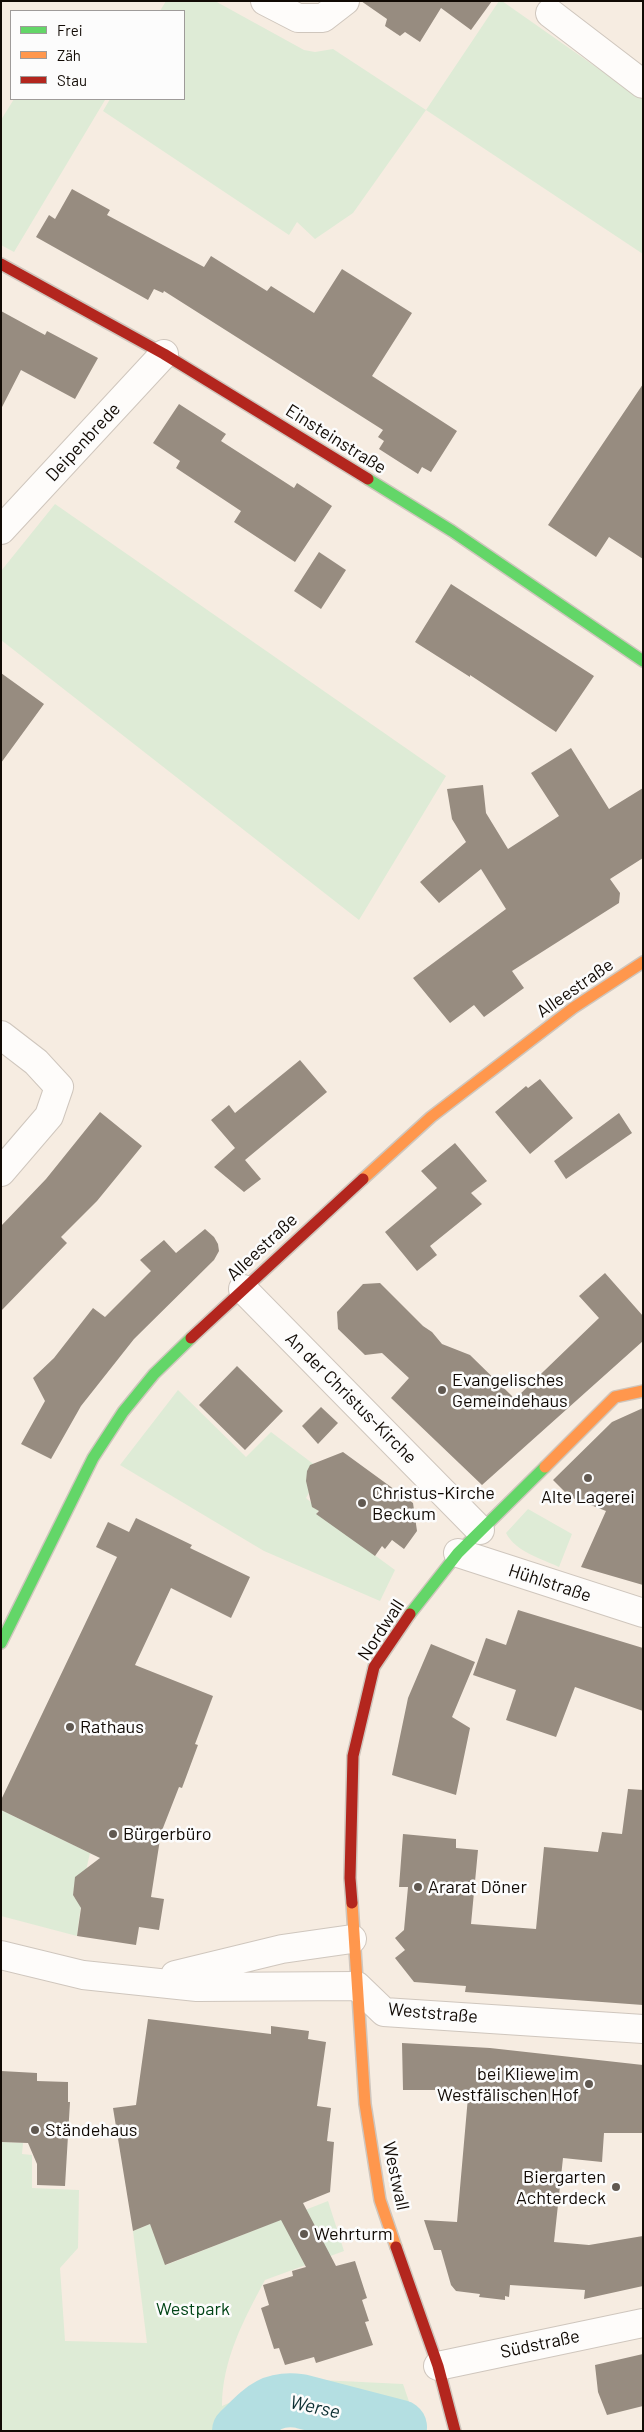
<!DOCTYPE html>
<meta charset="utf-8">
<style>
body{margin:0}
#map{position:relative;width:644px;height:2432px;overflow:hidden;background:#f6ece1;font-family:Barlow,sans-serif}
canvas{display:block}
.frame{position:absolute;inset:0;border:2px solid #110a04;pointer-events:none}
.legend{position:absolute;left:10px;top:10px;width:175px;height:90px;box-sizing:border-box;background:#fcfcfc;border:1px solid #9e9b99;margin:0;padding:6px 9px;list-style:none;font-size:15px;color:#110a04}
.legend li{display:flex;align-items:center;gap:10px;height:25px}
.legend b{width:25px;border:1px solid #9e9b99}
</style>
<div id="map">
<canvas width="644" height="2432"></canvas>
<div class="frame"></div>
<ul class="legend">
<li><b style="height:6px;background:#63d668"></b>Frei</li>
<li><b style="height:6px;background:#ff974d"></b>Zäh</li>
<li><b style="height:6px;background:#b3261e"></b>Stau</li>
</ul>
</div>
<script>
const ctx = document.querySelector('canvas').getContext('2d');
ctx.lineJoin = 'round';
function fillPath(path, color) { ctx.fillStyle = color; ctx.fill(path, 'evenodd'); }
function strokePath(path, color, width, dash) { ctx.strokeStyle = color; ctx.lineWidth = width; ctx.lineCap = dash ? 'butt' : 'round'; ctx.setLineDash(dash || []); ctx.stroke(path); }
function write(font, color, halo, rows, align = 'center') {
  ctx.font = font + ' Barlow,sans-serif'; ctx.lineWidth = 5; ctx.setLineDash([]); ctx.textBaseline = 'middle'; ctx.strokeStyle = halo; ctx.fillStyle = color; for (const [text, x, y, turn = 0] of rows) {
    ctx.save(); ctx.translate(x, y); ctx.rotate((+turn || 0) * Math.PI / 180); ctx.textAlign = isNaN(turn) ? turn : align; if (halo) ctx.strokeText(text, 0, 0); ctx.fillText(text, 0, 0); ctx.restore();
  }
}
fillPath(new Path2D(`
 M 166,1 L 215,1 L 304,50 L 315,52 L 333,49 L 426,110 L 499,1 L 502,1 L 643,100 L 643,254 L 426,110 L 353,213 L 315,239 L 297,222 L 289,235 L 103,111 L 110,99 L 184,99 L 184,11 L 160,11 Z
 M 14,99 L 105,100 L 14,252 L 1,245 L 1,120 Z
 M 55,504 L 446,776 L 359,920 L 1,640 L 1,571 Z
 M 178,1390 L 246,1457 L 271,1432 L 316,1466 L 311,1489 L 306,1498 L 319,1509 L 317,1513 L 395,1570 L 380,1601 L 264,1551 L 120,1465 Z
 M 528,1509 L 572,1534 L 559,1567 C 540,1558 516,1552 506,1533 Z
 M 1,1810 L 90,1853 L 84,1879 L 76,1877 L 73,1895 L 75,1898 L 82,1896 L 77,1936 L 1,1916 Z
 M 1,2142 L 23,2143 L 22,2154 L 32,2155 L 32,2188 L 79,2190 L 78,2248 L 60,2268 L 65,2341 L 147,2343 L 133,2231 L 150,2224 L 166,2265 L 328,2201 L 344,2251 L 265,2280 C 244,2319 222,2360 222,2406 L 263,2388 L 299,2379 L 403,2384 L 419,2431 L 364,2431 L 286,2410 C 271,2412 262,2418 253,2431 L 1,2431 Z`), '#deebd6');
strokePath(new Path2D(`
 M 239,2431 C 260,2411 269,2397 300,2401 L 400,2427`), '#b4dfe2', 54);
fillPath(new Path2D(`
 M 361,1 L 492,1 L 471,30 L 441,8 L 420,42 L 405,32 L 400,36 L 385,26 L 387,19 Z
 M 72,189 L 110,210 L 107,215 L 204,267 L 211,256 L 267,291 L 271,286 L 314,313 L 342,269 L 412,313 L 372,376 L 457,431 L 431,472 L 422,467 L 418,474 L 379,449 L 384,441 L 378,437 L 383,430 L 164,291 L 163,293 L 154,289 L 148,300 L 36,237 L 49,215 L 55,219 Z
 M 1,311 L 45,335 L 47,331 L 98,358 L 75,399 L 21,370 L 1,409 Z
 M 643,384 L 643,559 L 609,537 L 596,557 L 548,525 Z
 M 179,404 L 226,434 L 221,441 L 294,488 L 297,483 L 332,506 L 295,562 L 234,522 L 241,511 L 176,468 L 180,461 L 153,443 Z
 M 319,552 L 346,570 L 321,609 L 294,591 Z
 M 451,584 L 594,676 L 556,732 L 470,675 L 470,677 L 415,642 Z
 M 1,673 L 44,704 L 1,763 Z
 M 571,748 L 609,809 L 643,788 L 643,858 L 610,879 L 620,893 L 619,903 L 512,971 L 524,988 L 484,1017 L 474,1005 L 450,1023 L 413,978 L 506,909 L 481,869 L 439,903 L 420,882 L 466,842 L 452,819 L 447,789 L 483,785 L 486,813 L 508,849 L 559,816 L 531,773 Z
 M 300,1060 L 327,1092 L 245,1160 L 261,1179 L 244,1192 L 214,1167 L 235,1148 L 211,1120 L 229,1105 L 235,1113 Z
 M 540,1079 L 573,1118 L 530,1154 L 495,1112 L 526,1086 L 528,1088 Z
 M 100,1112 L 142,1146 L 97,1201 L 61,1237 L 67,1243 L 1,1311 L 1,1226 L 46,1179 Z
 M 619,1113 L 632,1133 L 566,1179 L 554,1161 Z
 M 455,1143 L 487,1181 L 471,1193 L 482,1204 L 430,1246 L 437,1255 L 417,1271 L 385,1232 L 437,1188 L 421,1171 Z
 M 205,1229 L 214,1237 L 218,1244 L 219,1251 L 214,1260 L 134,1339 L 81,1406 L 51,1459 L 21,1444 L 45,1401 L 33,1378 L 54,1358 L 93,1308 L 105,1317 L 151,1271 L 140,1260 L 164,1240 L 176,1253 Z
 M 605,1273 L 643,1316 L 643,1341 L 482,1485 L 391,1398 L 409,1378 L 382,1353 L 365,1355 L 338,1329 L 337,1312 L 363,1284 L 380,1283 L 423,1326 L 432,1332 L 442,1344 L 470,1355 L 513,1397 L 517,1397 L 599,1318 L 579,1296 Z
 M 237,1366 L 283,1411 L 245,1450 L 199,1405 Z
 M 321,1407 L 338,1423 L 318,1444 L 302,1426 Z
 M 643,1408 L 643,1585 L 581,1567 L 606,1511 L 570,1497 L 553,1480 L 612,1422 Z
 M 343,1452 L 413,1503 L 417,1531 L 404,1549 L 392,1540 L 385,1549 L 382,1546 L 375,1556 L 316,1514 L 319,1511 L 312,1507 L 306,1481 L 307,1471 L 310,1465 Z
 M 136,1518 L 192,1545 L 190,1548 L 250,1577 L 231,1618 L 171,1588 L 135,1665 L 213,1696 L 195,1744 L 198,1745 L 182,1788 L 179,1787 L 161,1833 L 151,1897 L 164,1899 L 159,1930 L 139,1927 L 136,1945 L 77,1936 L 81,1908 L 73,1895 L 75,1877 L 100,1858 L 1,1810 L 1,1800 L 117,1557 L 96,1547 L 108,1522 L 129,1532 Z
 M 518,1610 L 643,1648 L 643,1711 L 575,1687 L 556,1737 L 506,1720 L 516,1690 L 473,1675 L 486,1638 L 506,1645 Z
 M 431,1644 L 475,1662 L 452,1717 L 470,1728 L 456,1795 L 392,1775 L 408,1698 Z
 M 628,1789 L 643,1790 L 643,2005 L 465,1992 L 466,1986 L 414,1982 L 395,1958 L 405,1950 L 395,1938 L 404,1930 L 408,1887 L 399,1887 L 403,1834 L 456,1839 L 456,1848 L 478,1850 L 471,1924 L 536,1929 L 544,1847 L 598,1852 L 602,1832 L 622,1834 Z
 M 148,2019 L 271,2034 L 271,2026 L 309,2031 L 308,2039 L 326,2042 L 317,2106 L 331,2108 L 327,2141 L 334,2142 L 330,2192 L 303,2203 L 336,2266 L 355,2261 L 367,2298 L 362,2300 L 369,2321 L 365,2322 L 373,2345 L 316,2363 L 314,2357 L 285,2365 L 279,2348 L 274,2349 L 261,2308 L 269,2305 L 263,2285 L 293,2276 L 292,2271 L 306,2267 L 281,2220 L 165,2265 L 150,2224 L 133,2231 L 113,2108 L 136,2105 Z
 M 402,2043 L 490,2048 L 643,2065 L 643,2133 L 604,2133 L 602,2162 L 563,2158 L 554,2242 L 589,2245 L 643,2236 L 643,2286 L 584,2299 L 585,2290 L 510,2285 L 509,2297 L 505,2296 L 505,2300 L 479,2297 L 480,2294 L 456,2291 L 451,2285 L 441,2250 L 434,2250 L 424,2220 L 457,2222 L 468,2097 L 437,2095 L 437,2090 L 403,2090 Z
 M 1,2071 L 37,2073 L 37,2081 L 68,2082 L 68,2102 L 70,2102 L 65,2186 L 37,2185 L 37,2164 L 28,2143 L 1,2142 Z
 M 643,2354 L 643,2406 L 607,2415 L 598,2392 L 595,2365 Z`), '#978c80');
const street = new Path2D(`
 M 265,1 L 298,18 L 323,18 L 345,1
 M 550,13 L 643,84
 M 1,530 L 164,354
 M 1,1035 L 36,1062 L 59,1087 L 49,1116 L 1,1172
 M 243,1289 L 480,1530
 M 458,1553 L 643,1613
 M 1,1955 L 83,1975 L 197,1987 L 357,1986 L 384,2012 L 643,2029
 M 175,1975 L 282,1949 L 352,1939
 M 438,2366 L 643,2323`);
const fast = new Path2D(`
 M 368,479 L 452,531 L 643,661
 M 410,1614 L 458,1553 L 545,1467
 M 1,1643 L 93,1458 L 123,1412 L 154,1374 L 191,1338`);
const slow = new Path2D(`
 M 363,1179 L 431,1117 L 573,1008 L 643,962
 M 545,1467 L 615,1397 L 643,1391
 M 352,1903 L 365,2104 L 380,2200 L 396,2247`);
const jam = new Path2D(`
 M 1,264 L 164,354 L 368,479
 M 191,1338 L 363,1179
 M 352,1903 L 350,1878 L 353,1756 L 374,1667 L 410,1614
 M 396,2247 L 438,2366 L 455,2431`);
strokePath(street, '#cfc6bd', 30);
strokePath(fast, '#cfc6bd', 14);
strokePath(slow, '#cfc6bd', 14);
strokePath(jam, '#cfc6bd', 14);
strokePath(street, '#fefcfa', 28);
strokePath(fast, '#63d668', 11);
strokePath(slow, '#ff974d', 11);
strokePath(jam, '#b3261e', 11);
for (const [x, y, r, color] of [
 [442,1390,5,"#615951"],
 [588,1478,5,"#615951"],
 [362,1503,5,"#615951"],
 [70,1727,5,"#615951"],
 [113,1834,5,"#615951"],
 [418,1887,5,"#615951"],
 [589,2084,5,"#615951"],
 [35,2130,5,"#615951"],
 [616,2187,5,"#615951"],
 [304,2234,5,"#615951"]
]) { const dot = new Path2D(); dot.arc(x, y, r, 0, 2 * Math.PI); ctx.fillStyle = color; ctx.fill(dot); strokePath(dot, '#fcfcfc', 2); }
write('18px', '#110a04', '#fcfcfc', [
 ["Einsteinstraße",336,439,32],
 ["Deipenbrede",83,442,-47],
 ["Alleestraße",575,988,-35],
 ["Alleestraße",262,1247,-43],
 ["An der Christus-Kirche",351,1398,45],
 ["Hühlstraße",550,1583,18],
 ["Nordwall",381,1630,-57],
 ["Weststraße",433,2013,5],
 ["Westwall",396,2176,78],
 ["Südstraße",540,2344,-12]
]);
write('18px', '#110a04', '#fcfcfc', [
 ["Evangelisches",452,1380],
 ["Gemeindehaus",452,1401],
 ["Christus-Kirche",372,1493],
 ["Beckum",372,1514],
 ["Alte Lagerei",588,1497,"center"],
 ["Rathaus",80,1727],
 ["Bürgerbüro",123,1834],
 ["Ararat Döner",428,1887],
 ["bei Kliewe im",579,2074,"right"],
 ["Westfälischen Hof",579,2095,"right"],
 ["Ständehaus",45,2130],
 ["Biergarten",606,2177,"right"],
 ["Achterdeck",606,2198,"right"],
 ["Wehrturm",314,2234]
], 'left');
write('18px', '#004416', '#fcfcfc', [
 ["Westpark",193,2309]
]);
write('italic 19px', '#0d3033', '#fcfcfc', [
 ["Werse",315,2407,12]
]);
</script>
